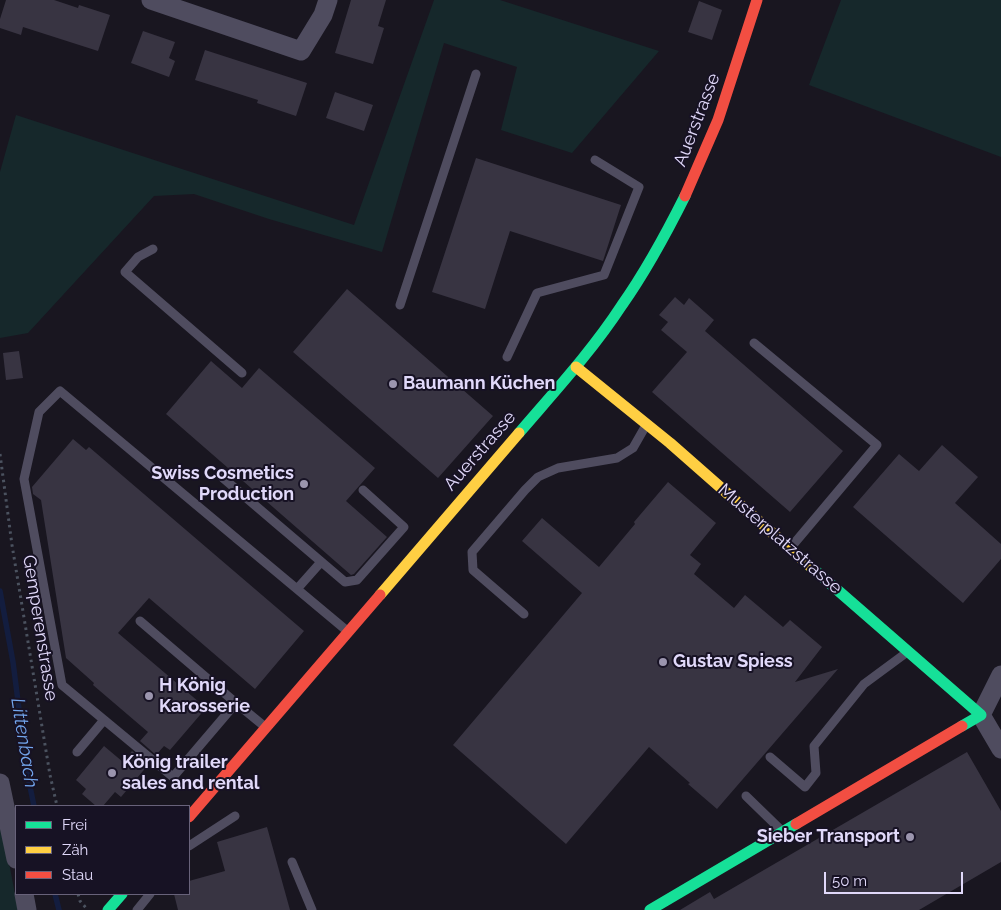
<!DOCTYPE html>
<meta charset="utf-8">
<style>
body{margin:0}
#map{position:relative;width:1001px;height:910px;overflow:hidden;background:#191620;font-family:Raleway,sans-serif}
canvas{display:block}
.legend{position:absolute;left:15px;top:805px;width:175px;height:90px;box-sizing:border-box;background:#171224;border:1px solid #68627a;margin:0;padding:6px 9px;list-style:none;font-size:15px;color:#e1d9fa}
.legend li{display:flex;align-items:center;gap:10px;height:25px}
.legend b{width:25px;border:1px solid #68627a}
.scale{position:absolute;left:824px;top:872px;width:139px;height:22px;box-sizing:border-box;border:2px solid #e1d9fa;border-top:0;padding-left:6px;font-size:15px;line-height:18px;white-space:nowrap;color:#e1d9fa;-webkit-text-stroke:4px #171224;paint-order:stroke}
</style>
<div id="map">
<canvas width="1001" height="910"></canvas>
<ul class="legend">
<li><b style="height:6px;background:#16e098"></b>Frei</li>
<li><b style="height:6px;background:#ffcf43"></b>Zäh</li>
<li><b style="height:6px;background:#f24e42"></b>Stau</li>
</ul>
<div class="scale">50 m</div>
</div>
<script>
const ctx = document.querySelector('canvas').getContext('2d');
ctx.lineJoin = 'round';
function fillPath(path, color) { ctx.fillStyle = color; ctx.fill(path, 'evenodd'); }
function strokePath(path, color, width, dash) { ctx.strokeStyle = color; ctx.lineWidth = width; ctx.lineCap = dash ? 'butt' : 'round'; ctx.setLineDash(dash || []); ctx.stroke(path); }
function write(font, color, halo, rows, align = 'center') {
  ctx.font = font + ' Raleway,sans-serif'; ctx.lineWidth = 4; ctx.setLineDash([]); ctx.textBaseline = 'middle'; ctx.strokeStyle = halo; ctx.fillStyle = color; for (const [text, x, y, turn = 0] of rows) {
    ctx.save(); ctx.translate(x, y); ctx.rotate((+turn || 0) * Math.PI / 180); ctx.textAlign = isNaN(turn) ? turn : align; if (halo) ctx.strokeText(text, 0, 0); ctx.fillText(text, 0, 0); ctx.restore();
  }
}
fillPath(new Path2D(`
 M 434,0 L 500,0 L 659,51 L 572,153 L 501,130 L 517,67 L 444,43 L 382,252 L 269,219 L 194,194 L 154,196 L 28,333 L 0,338 L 0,172 L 16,115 L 354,225 Z
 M 841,0 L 1001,0 L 1001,157 L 809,85 Z
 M 0,815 L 18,910 L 0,910 Z`), '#16282b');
strokePath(new Path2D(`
 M 0,591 L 13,662 L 27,772 L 34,806
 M 55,894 L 59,910`), '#131d3f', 5.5);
fillPath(new Path2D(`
 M 6,0 L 54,0 L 78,8 L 79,5 L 110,15 L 98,51 L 23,27 L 21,35 L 0,28 L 0,19 Z
 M 351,0 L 386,0 L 378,26 L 384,28 L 373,64 L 335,53 Z
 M 699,1 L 722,10 L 712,40 L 688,32 Z
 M 143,31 L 175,42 L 169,58 L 175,61 L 169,77 L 131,63 Z
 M 205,50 L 307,83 L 296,116 L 257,103 L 258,100 L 195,80 Z
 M 335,92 L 373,105 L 364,131 L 326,118 Z
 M 476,158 L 621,205 L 603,261 L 510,231 L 485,309 L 432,292 Z
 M 347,289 L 493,416 L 438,478 L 293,352 Z
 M 675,297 L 684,305 L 689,298 L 714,320 L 705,331 L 843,451 L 790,512 L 652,392 L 687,352 L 661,330 L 668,322 L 659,315 Z
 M 19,351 L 23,378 L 6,380 L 3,353 Z
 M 211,361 L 242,388 L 259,368 L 375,468 L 346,501 L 387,537 L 354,574 L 351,575 L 166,414 Z
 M 73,439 L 86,450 L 89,447 L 304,631 L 255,689 L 149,598 L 118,633 L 206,708 L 170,750 L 164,746 L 156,755 L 140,741 L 148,732 L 93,685 L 94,683 L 66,658 L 41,500 L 33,494 L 32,487 Z
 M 942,445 L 978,477 L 955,503 L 1001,544 L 1001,559 L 963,603 L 853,507 L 899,454 L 919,471 Z
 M 668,482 L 716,523 L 690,555 L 701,564 L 694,574 L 734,608 L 745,595 L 783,627 L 790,620 L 822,647 L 795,682 L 838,669 L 717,809 L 688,784 L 690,783 L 649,747 L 566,844 L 453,745 L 582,593 L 522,541 L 542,518 L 599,567 L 635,524 L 634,522 Z
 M 104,746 L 123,762 L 132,751 L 148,765 L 121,797 L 115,792 L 103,806 L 96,806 L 82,794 L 86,789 L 76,780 Z
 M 967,752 L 1001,811 L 1001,862 L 919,910 L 680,910 L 710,892 L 714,899 Z
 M 267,827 L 290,910 L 178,910 L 174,894 L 189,894 L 189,881 L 225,871 L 217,842 Z`), '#383442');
strokePath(new Path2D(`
 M 0,454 L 12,545 L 50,775 L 57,806
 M 78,894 L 80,901 L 87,909`), '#4b525f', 3, [2.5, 4]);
strokePath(new Path2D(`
 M 153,249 L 138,257 L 125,272 L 242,373
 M 400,305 L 476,74
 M 754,343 L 877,445 L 792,546
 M 507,357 L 537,293 L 604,275 L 639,187 L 595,160
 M 223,478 L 345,582 L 357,580 L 404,527 L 363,490
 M 297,589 L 321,562
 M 524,614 L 473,570 L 472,552 L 525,490 L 538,477 L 558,468 L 617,458 L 633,448 L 645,427
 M 140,621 L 236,703
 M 264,726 L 236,703 L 173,777 L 62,685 L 24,479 L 39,412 L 60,391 L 346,630
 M 77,752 L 104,720
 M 770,757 L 805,787 L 816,773 L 814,746 L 864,684 L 906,653
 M 746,796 L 781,830
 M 189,846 L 235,816
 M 292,862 L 312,910
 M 137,910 L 150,894`), '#4f4c5f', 9);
strokePath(new Path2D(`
 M 151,0 L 301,51 L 323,15 L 328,0
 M 1001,675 L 981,715 L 1001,749
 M 0,783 L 16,859
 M 24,894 L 27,910`), '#4f4c5f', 19);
strokePath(new Path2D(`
 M 519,433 C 555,391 592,351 622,305 C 646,271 666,234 685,196
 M 811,567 L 981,715 L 962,726
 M 108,910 L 122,894
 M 650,910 L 796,824`), '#16e098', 11);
strokePath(new Path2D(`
 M 576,367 L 670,443 L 811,567
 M 380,595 L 519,433`), '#ffcf43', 11);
strokePath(new Path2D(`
 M 685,196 L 718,120 L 757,0
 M 189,817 L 380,595
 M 796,824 L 962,726`), '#f24e42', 11);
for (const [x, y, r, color] of [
 [393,384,5,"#9b95ae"],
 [304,484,5,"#9b95ae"],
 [663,662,5,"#9b95ae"],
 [149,696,5,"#9b95ae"],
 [112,773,5,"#9b95ae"],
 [910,837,5,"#9b95ae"]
]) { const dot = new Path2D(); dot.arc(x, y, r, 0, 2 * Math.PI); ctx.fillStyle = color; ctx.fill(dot); strokePath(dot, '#171224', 2); }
write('18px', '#e1d9fa', '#171224', [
 ["Auerstrasse",697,120,-69],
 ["Auerstrasse",480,451,-49],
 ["Musterplatzstrasse",780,539,41],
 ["Gemperenstrasse",40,628,81]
]);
write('bold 18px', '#e1d9fa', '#171224', [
 ["Baumann Küchen",403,384],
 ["Swiss Cosmetics",294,474,"right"],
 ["Production",294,495,"right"],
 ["Gustav Spiess",673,662],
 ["H König",159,686],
 ["Karosserie",159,707],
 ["König trailer",122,763],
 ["sales and rental",122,784],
 ["Sieber Transport",900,837,"right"]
], 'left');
write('italic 19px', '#73a6ee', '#171224', [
 ["Littenbach",24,743,81]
]);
</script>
